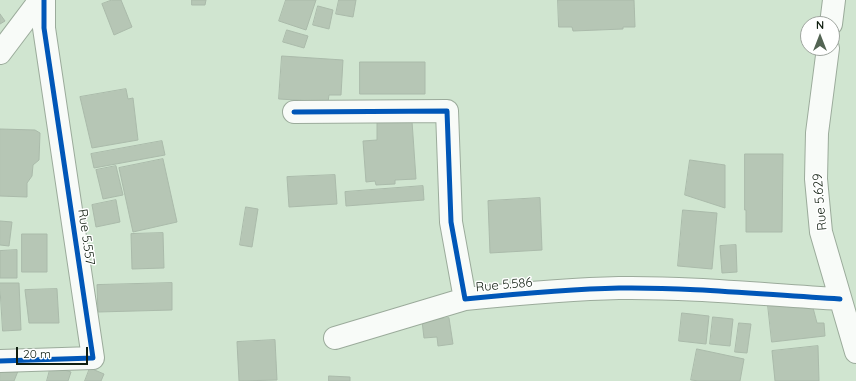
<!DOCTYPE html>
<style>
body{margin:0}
#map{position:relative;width:856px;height:381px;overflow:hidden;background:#d0e5d0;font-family:Quicksand,sans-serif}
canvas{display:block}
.north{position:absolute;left:800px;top:16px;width:40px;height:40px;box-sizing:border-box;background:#fff;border:1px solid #9fa59f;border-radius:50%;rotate:0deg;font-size:11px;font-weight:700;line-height:16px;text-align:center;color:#101e10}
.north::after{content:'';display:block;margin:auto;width:14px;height:18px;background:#536453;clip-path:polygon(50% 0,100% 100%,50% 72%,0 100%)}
.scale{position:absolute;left:16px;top:347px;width:72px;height:18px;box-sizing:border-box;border:2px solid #101e10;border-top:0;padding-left:5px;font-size:12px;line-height:14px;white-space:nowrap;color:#101e10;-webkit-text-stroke:3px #fff;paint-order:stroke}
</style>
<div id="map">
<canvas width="856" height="381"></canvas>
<div class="north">N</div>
<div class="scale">20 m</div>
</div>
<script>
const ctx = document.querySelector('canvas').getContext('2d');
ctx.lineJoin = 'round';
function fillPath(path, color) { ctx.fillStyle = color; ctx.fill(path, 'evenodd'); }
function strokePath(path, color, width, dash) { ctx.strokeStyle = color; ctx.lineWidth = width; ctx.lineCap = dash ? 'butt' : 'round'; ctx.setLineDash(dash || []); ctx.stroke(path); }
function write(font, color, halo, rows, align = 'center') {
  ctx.font = font + ' Quicksand,sans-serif'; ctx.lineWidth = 3; ctx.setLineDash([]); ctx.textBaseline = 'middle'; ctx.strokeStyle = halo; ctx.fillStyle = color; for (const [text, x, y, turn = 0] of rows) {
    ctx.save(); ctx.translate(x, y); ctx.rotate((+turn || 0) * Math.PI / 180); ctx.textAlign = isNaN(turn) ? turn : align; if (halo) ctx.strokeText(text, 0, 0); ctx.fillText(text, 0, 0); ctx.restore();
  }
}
const building = new Path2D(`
 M 112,0 L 121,0 L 132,27 L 114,35 L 102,4 Z
 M 192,0 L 206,0 L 205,5 L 192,5 Z
 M 286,0 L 316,0 L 306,30 L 279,21 Z
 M 339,0 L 356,0 L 353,17 L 336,14 Z
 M 558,0 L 634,0 L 635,27 L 623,27 L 623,29 L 573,31 L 572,27 L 559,27 Z
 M 318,6 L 333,10 L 329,29 L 313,25 Z
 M 0,14 L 5,21 L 0,24 Z
 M 287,30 L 308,36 L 304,48 L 283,42 Z
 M 282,56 L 343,60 L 341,95 L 329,95 L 328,102 L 279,99 Z
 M 360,62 L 425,62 L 425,94 L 360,94 Z
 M 126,89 L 128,99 L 133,98 L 138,140 L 92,148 L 80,97 Z
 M 412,121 L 416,179 L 395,180 L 395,184 L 376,185 L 375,181 L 366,182 L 363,141 L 377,140 L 377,123 Z
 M 0,129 L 35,130 L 40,133 L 39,160 L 33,165 L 32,176 L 27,183 L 27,197 L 0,196 Z
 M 162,141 L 165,155 L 94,168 L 91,154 Z
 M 745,154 L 783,154 L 782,232 L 746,232 L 746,210 L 745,210 Z
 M 163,159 L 177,222 L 133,232 L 119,168 Z
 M 690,160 L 725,165 L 725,208 L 685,195 Z
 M 116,166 L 123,195 L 103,199 L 96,170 Z
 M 335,175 L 337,204 L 289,207 L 287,177 Z
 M 423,186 L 424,200 L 346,206 L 345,192 Z
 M 540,198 L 542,250 L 490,253 L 488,201 Z
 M 116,200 L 120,222 L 96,227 L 92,205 Z
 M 246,207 L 258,209 L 252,247 L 240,245 Z
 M 683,210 L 717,213 L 712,269 L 678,266 Z
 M 0,221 L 12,222 L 9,246 L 0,245 Z
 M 163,233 L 164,268 L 132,269 L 131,234 Z
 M 22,234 L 47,234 L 47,272 L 22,272 Z
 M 736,245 L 737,272 L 722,273 L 720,246 Z
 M 17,250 L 17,278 L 0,278 L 0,251 Z
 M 0,283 L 19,283 L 21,330 L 3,331 Z
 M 172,283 L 172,310 L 98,312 L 97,285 Z
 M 57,289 L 59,323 L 29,323 L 25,290 Z
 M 767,296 L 811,300 L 817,323 L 824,323 L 825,336 L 772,342 Z
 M 682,313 L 709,316 L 706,344 L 679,341 Z
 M 713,317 L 733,319 L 730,346 L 710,344 Z
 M 449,318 L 453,344 L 438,346 L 437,337 L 424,338 L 422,321 Z
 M 739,323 L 751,324 L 747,353 L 735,352 Z
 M 275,340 L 277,380 L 239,381 L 237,342 Z
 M 818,346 L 819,381 L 775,381 L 772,351 Z
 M 697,349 L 744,359 L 740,381 L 699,381 L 691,380 Z
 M 51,366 L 71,372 L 68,381 L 47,381 Z
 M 0,368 L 18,371 L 14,381 L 0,381 Z
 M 90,368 L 104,374 L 101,381 L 85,381 Z
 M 329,376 L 350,377 L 350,381 L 329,381 Z`);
fillPath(building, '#b6c6b5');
strokePath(building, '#aabaaa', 1);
const street = new Path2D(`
 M 831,24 L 834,0
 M 828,48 L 817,133 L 816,179 L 821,232 L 856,352
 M 0,53 L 40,0
 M 294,112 L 447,111 L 451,222 L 465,299 C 516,294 567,289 619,288 C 692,287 767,295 840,299
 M 335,338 L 465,299
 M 0,361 L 93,358 L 44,28 L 44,0`);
strokePath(street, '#9bab9b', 24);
strokePath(street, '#f8fbf8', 22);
strokePath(new Path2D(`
 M 294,112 L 447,111 L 451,222 L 465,299 C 516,294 567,289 619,288 C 692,287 767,295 840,299
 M 0,361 L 93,358 L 44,28 L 44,0`), '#0057b8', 5);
write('13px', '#101e10', '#fff', [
 ["Rue 5.629",820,202,-95],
 ["Rue 5.557",86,237,82],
 ["Rue 5.586",504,285,-5]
]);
</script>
